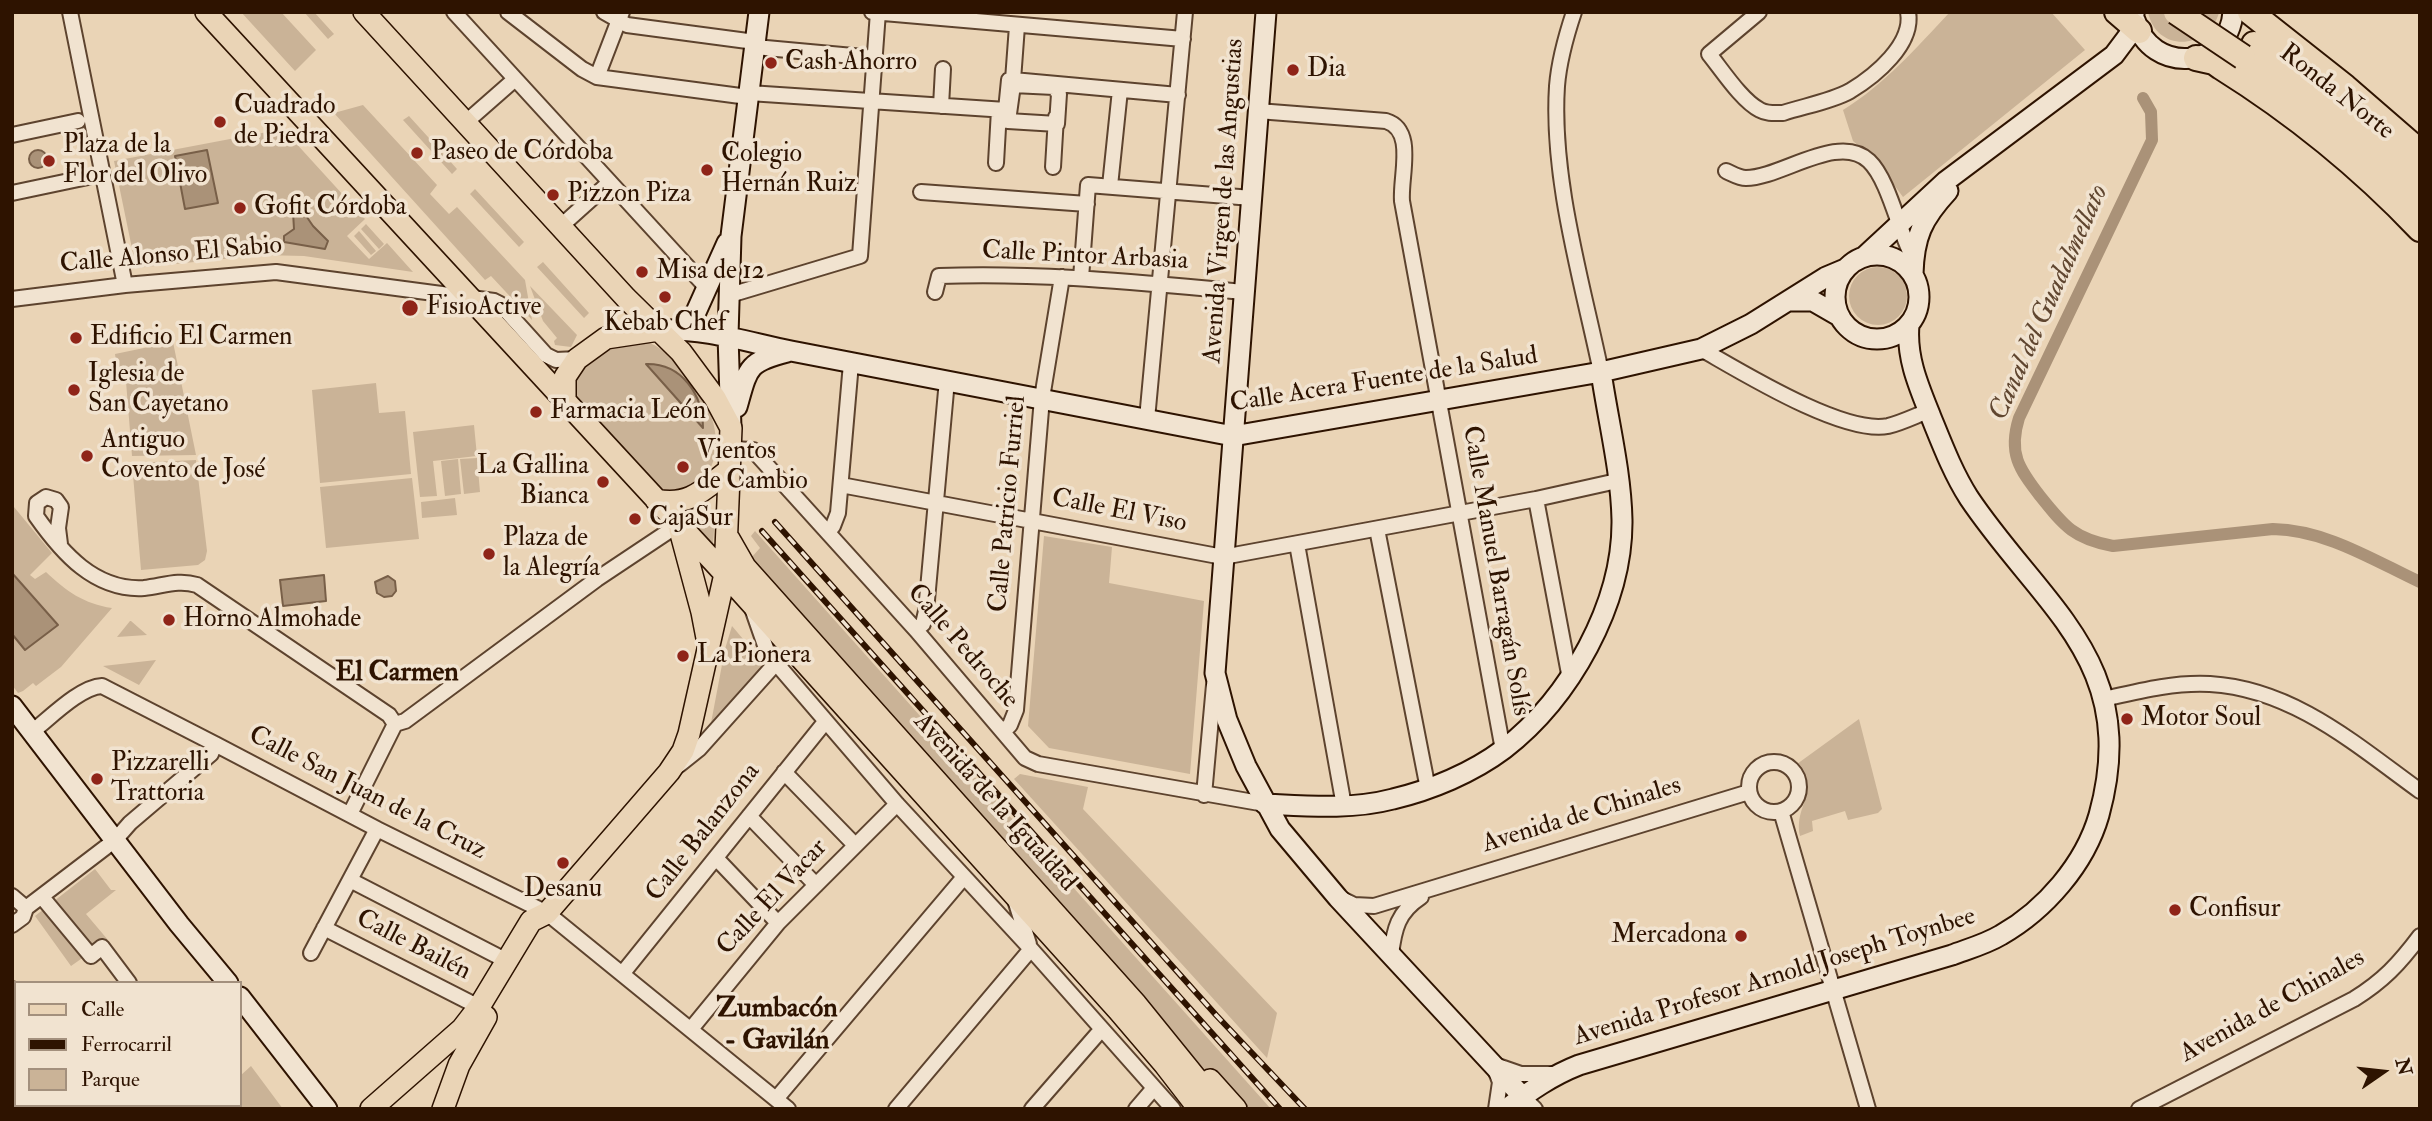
<!DOCTYPE html>
<meta charset="utf-8">
<style>
body{margin:0}
#map{position:relative;width:2432px;height:1121px;overflow:hidden;background:#ead4b6;font-family:"IM FELL Double Pica",serif}
canvas{display:block}
.frame{position:absolute;inset:0;border:14px solid #2e1300;pointer-events:none}
.legend{position:absolute;left:14px;top:981px;width:228px;height:126px;box-sizing:border-box;background:#f1e3d0;border:2px solid #a3907d;margin:0;padding:9px 12px;list-style:none;font-size:21px;color:#2e1300}
.legend li{display:flex;align-items:center;gap:14px;height:35px}
.legend b{width:35px;border:2px solid #a3907d}
.north{position:absolute;left:2348px;top:1037px;width:70px;height:70px;-webkit-text-stroke:5px #f1e3d0;paint-order:stroke;rotate:76deg;font-size:19px;font-weight:700;line-height:28px;text-align:center;color:#2e1300}
.north::after{content:'';display:block;margin:auto;width:24px;height:32px;background:#2e1300;clip-path:polygon(50% 0,100% 100%,50% 72%,0 100%)}
</style>
<div id="map">
<canvas width="2432" height="1121"></canvas>
<div class="frame"></div>
<ul class="legend">
<li><b style="height:9px;background:#ead4b6"></b>Calle</li>
<li><b style="height:9px;background:#2e1300"></b>Ferrocarril</li>
<li><b style="height:19px;background:#cab397"></b>Parque</li>
</ul>
<div class="north">N</div>
</div>
<script>
const ctx = document.querySelector('canvas').getContext('2d');
ctx.lineJoin = 'round';
function fillPath(path, color) { ctx.fillStyle = color; ctx.fill(path, 'evenodd'); }
function strokePath(path, color, width, dash) { ctx.strokeStyle = color; ctx.lineWidth = width; ctx.lineCap = dash ? 'butt' : 'round'; ctx.setLineDash(dash || []); ctx.stroke(path); }
function write(font, color, halo, rows, align = 'center') {
  ctx.font = font + ' "IM FELL Double Pica",serif'; ctx.lineWidth = 7; ctx.setLineDash([]); ctx.textBaseline = 'middle'; ctx.strokeStyle = halo; ctx.fillStyle = color; for (const [text, x, y, turn = 0] of rows) {
    ctx.save(); ctx.translate(x, y); ctx.rotate((+turn || 0) * Math.PI / 180); ctx.textAlign = isNaN(turn) ? turn : align; if (halo) ctx.strokeText(text, 0, 0); ctx.fillText(text, 0, 0); ctx.restore();
  }
}
fillPath(new Path2D(`
 M 241,12 L 281,12 L 316,50 L 295,71 Z
 M 304,12 L 314,12 L 334,34 L 328,39 Z
 M 1950,12 L 2051,12 L 2085,50 L 1903,197 L 1880,166 L 1853,141 L 1843,110 C 1885,84 1916,48 1950,12 Z
 M 2148,12 L 2219,12 L 2219,13 C 2207,51 2156,52 2148,12 Z
 M 363,105 L 437,185 L 430,194 L 449,214 L 457,207 L 525,280 L 532,320 L 491,276 L 485,280 L 334,113 Z
 M 409,116 L 457,169 L 452,174 L 403,120 Z
 M 283,129 L 365,219 L 347,236 L 369,259 L 387,243 L 413,272 L 304,256 L 262,255 L 136,268 L 114,161 Z
 M 475,189 L 524,242 L 519,247 L 470,194 Z
 M 366,224 L 384,244 L 379,249 L 361,229 Z
 M 359,231 L 376,251 L 371,255 L 354,236 Z
 M 543,262 L 589,313 L 584,318 L 537,267 Z
 M1849 296a29 29 0 1 1 58 0a29 29 0 1 1-58 0Z
 M 530,286 L 577,335 L 571,347 L 555,345 L 554,341 L 557,338 L 543,321 Z
 M 641,340 C 689,352 745,443 699,483 C 696,485 694,489 690,490 C 683,493 671,492 663,493 L 576,396 C 571,375 590,358 608,348 C 617,343 631,342 641,340 Z
 M 173,342 L 196,455 L 132,456 L 125,369 L 117,369 L 115,354 Z
 M 376,383 L 379,413 L 405,411 L 411,474 L 320,483 L 312,390 Z
 M 474,425 L 477,456 L 433,461 L 437,496 L 420,497 L 413,432 Z
 M 477,458 L 480,492 L 464,494 L 460,459 Z
 M 458,459 L 461,494 L 445,496 L 441,461 Z
 M 196,460 L 207,551 L 205,560 L 198,565 L 141,570 L 132,463 Z
 M 412,478 L 419,539 L 326,548 L 320,487 Z
 M 455,498 L 457,515 L 422,518 L 421,502 Z
 M 703,502 L 715,517 L 713,544 L 686,513 Z
 M 14,507 L 52,553 L 30,575 L 35,579 L 46,572 C 66,591 84,604 112,608 L 61,667 L 36,686 L 33,683 L 23,691 L 18,693 L 12,685 Z
 M 755,531 L 1271,1109 L 1240,1109 L 750,559 L 760,548 L 751,536 Z
 M 1044,536 L 1112,547 L 1109,583 L 1204,601 L 1190,774 L 1049,748 L 1028,726 Z
 M 130,621 L 131,621 L 147,635 L 117,637 Z
 M 732,626 L 765,665 L 711,723 L 725,649 Z
 M 156,660 L 139,685 L 103,666 Z
 M 1859,719 L 1882,809 L 1878,813 L 1848,820 L 1845,811 L 1812,821 L 1813,831 L 1800,836 C 1794,803 1820,799 1797,764 Z
 M 1020,774 L 1088,787 L 1083,809 L 1277,1013 L 1267,1058 L 1014,779 Z
 M 95,869 L 111,890 L 116,890 L 86,914 L 108,940 L 71,966 L 35,916 Z
 M 251,1066 L 283,1109 L 215,1109 L 209,1105 L 240,1105 L 240,1076 Z`), '#cab397');
const water = new Path2D(`
 M 207,150 L 218,203 L 185,209 L 175,156 Z
 M29 159a9 9 0 1 1 18 0a9 9 0 1 1-18 0Z
 M 300,207 L 313,226 L 328,241 L 325,249 L 284,242 L 284,236 L 294,229 L 293,212 Z
 M 646,364 C 682,363 703,395 703,428 Z
 M 12,573 L 58,625 L 25,650 L 12,634 Z
 M 324,575 L 326,601 L 283,606 L 280,580 Z
 M 388,576 L 395,581 L 396,591 L 392,596 L 384,597 L 377,593 L 375,582 Z`);
fillPath(water, '#aa9278');
strokePath(water, '#785f48', 2);
strokePath(new Path2D(`
 M 2143,98 L 2151,112 L 2152,140 L 2019,418 C 2008,453 2019,469 2040,496 C 2064,526 2074,539 2113,546 L 2273,529 C 2326,530 2373,560 2420,582`), '#aa9278', 12);
const street = new Path2D(`
 M 70,12 L 125,285
 M 454,12 L 707,288
 M 508,12 L 582,69 L 597,77 L 748,97
 M 604,12 L 627,25 L 755,42
 M 872,12 L 1183,39
 M 1574,12 C 1566,36 1559,61 1557,86 C 1551,178 1582,281 1601,372
 M 1759,12 L 1709,54 C 1722,70 1742,101 1760,110 C 1767,114 1775,113 1783,113 C 1804,106 1830,102 1850,91 C 1875,76 1914,44 1908,12
 M 755,47 L 875,58
 M 597,77 L 622,12
 M 1013,80 L 1178,95
 M 1013,85 L 1054,87 L 1059,94 L 1057,124 L 1008,121 Z
 M 749,93 L 1006,110 L 1009,80 L 1013,80 L 1017,26
 M 941,106 L 943,69
 M 1258,111 L 1386,121 C 1416,130 1400,176 1402,201 L 1503,750
 M 465,123 L 514,80
 M 12,135 L 78,121
 M 996,163 L 999,110
 M 1053,167 L 1056,117
 M 1726,171 C 1733,174 1739,178 1746,178 C 1781,178 1839,132 1869,161 C 1889,180 1899,232 1913,258
 M 1110,186 L 1120,90
 M 921,192 L 1087,204
 M 12,193 L 88,177
 M 560,227 L 609,183
 M 1081,278 L 1088,185 L 1252,198
 M 935,292 L 939,276 C 1041,272 1143,283 1245,292
 M 730,295 L 860,256 L 878,12
 M 12,299 L 125,285 L 276,272 L 494,301 L 500,304 L 546,355 L 556,360 L 577,359
 M 1701,349 C 1740,371 1843,435 1888,426 C 1901,423 1915,416 1928,411
 M 1147,419 L 1185,12
 M 730,449 L 753,450 L 916,630 L 1025,758 L 1038,764 L 1265,804
 M 841,485 L 1223,557 L 1536,499 L 1617,481
 M 1536,499 L 1570,679
 M 1377,529 L 1428,789
 M 828,532 L 833,526 L 838,513 L 851,363
 M 60,544 L 58,528 L 61,507 L 56,500 L 46,497 L 37,503 L 36,516 C 62,553 95,591 144,588 C 163,586 178,579 197,585 L 389,715 L 395,724
 M 1297,544 L 1344,806
 M 753,611 L 768,654 L 776,663 L 897,804 L 1031,949 L 1173,1109
 M 916,630 L 923,624 L 926,611 L 947,380
 M 2104,699 C 2139,691 2174,682 2210,684 C 2293,689 2355,744 2420,791
 M 33,731 C 50,718 80,687 102,686 L 215,744
 M 1003,732 L 1010,725 L 1016,710 L 1042,398 L 1062,277
 M1749 787a25 25 0 1 1 50 0a25 25 0 1 1-50 0Z
 M 679,765 L 699,749 L 776,663
 M 784,772 L 855,845
 M 1204,795 L 1214,685
 M 1781,811 L 1868,1109
 M 350,814 L 395,724 L 405,721 L 597,579 L 678,525
 M 749,816 L 816,885
 M 116,839 L 130,823 L 211,754 L 215,744 L 377,829 L 547,913 L 788,1109
 M 716,858 L 778,923
 M 350,880 L 507,961
 M 12,896 L 26,908
 M 42,897 L 91,956 L 102,947 L 129,983
 M 1342,899 L 1354,905 L 1374,906 L 1749,792
 M 1015,900 L 1029,944
 M 26,908 L 106,847
 M 12,925 L 23,917 L 26,908
 M 324,928 L 479,1007
 M 311,953 L 377,829
 M 1391,955 C 1394,929 1398,912 1421,897
 M 622,974 L 825,722
 M 12,989 L 16,994
 M 691,1029 L 778,923 L 897,804
 M 1498,1066 L 1521,1074 L 1556,1074
 M 1495,1069 L 1500,1082 L 1496,1109
 M 1522,1096 L 1535,1109
 M 776,1099 L 964,877
 M 12,1104 L 16,1101
 M 202,1105 L 208,1109
 M 107,1109 L 111,1105
 M 160,1109 L 164,1105
 M 896,1109 L 1031,949
 M 1032,1109 L 1101,1030
 M 1136,1109 L 1154,1088
 M 2139,1109 L 2354,999 C 2383,981 2399,964 2420,936`);
const secondary = new Path2D(`
 M 1266,12 L 1215,673 L 1227,720 L 1246,766 L 1280,829 L 1338,898 L 1522,1096
 M 2135,20 C 2151,75 2229,70 2233,12
 M1835 297a42 42 0 1 1 84 0a42 42 0 1 1-84 0Z
 M 1865,256 L 1946,181 L 2114,55 L 2129,35 L 2134,14
 M 1913,274 C 1914,237 1922,219 1948,191
 M 1790,301 L 1813,301 L 1839,316
 M 684,329 L 696,312 L 727,243
 M 659,330 C 704,328 747,342 791,351 L 1233,436 L 1601,372 L 1701,349 L 1751,324 L 1826,277 L 1845,269
 M 737,407 C 748,368 747,362 787,352
 M 731,428 L 728,336 L 731,236 L 759,12
 M 12,706 L 179,924 L 228,983
 M 1265,804 C 1307,806 1351,810 1393,799 C 1431,790 1472,773 1504,749 C 1570,698 1623,604 1622,520 C 1621,471 1608,420 1601,372
 M 240,997 L 327,1109
 M 1506,1109 C 1530,1091 1551,1076 1579,1065 L 1952,955 C 1968,949 1986,944 2001,935 C 2045,910 2085,864 2099,815 C 2141,662 2043,608 1969,498 C 1953,473 1942,444 1931,417 C 1919,387 1906,358 1909,325`);
const primary = new Path2D(`
 M 206,12 L 725,574 L 1118,1010 L 1165,1065 L 1199,1109
 M 364,12 L 626,298 L 681,352 L 715,398 L 731,428 L 725,574 L 689,734 L 683,751 L 669,772 L 547,913 L 531,921 L 479,1007 L 462,1029 L 371,1109
 M 565,400 L 565,377 L 577,359 L 606,338 L 659,330
 M 656,500 C 690,507 704,489 729,470
 M 680,530 L 702,612 L 707,638
 M 729,539 L 745,567 L 1136,1004 L 1200,1083 L 1216,1109
 M 1210,1080 L 1236,1109
 M 443,1109 L 459,1065 L 486,1017`);
const highway = new Path2D(`
 M 2117,12 L 2139,31
 M 2250,12 L 2345,87 L 2420,152
 M 2254,44 L 2331,100 L 2420,176
 M 2243,57 L 2354,142 L 2420,202
 M 2196,58 L 2214,62 L 2221,67 C 2293,112 2362,168 2420,229`);
strokePath(street, '#5d432e', 18);
strokePath(secondary, '#2e1300', 23);
strokePath(primary, '#2e1300', 24);
strokePath(highway, '#2e1300', 28);
strokePath(street, '#f1e3d0', 14);
strokePath(secondary, '#f1e3d0', 19);
strokePath(primary, '#ead4b6', 21);
strokePath(highway, '#ead4b6', 24);
const rail = new Path2D(`
 M 775,522 L 1216,1015 L 1305,1109
 M 762,531 L 1280,1109`);
strokePath(rail, '#2e1300', 6);
strokePath(rail, '#f1e3d0', 3.5, [10]);
const highwayBridge = new Path2D(`
 M 2176,12 L 2243,57`);
strokePath(highwayBridge, '#2e1300', 28, []);
strokePath(highwayBridge, '#ead4b6', 24);
for (const [x, y, r, color] of [
 [771,63,7,"#8f2418"],
 [1293,70,7,"#8f2418"],
 [220,122,7,"#8f2418"],
 [417,153,7,"#8f2418"],
 [49,161,7,"#8f2418"],
 [707,170,7,"#8f2418"],
 [553,195,7,"#8f2418"],
 [240,208,7,"#8f2418"],
 [642,272,7,"#8f2418"],
 [665,297,7,"#8f2418"],
 [410,308,9,"#8f2418"],
 [76,338,7,"#8f2418"],
 [74,390,7,"#8f2418"],
 [536,412,7,"#8f2418"],
 [87,456,7,"#8f2418"],
 [683,467,7,"#8f2418"],
 [603,482,7,"#8f2418"],
 [635,519,7,"#8f2418"],
 [489,554,7,"#8f2418"],
 [169,620,7,"#8f2418"],
 [683,656,7,"#8f2418"],
 [2127,719,7,"#8f2418"],
 [97,779,7,"#8f2418"],
 [563,863,7,"#8f2418"],
 [2175,910,7,"#8f2418"],
 [1741,936,7,"#8f2418"]
]) { const dot = new Path2D(); dot.arc(x, y, r, 0, 2 * Math.PI); ctx.fillStyle = color; ctx.fill(dot); strokePath(dot, '#f1e3d0', 2.5); }
write('26px', '#2e1300', '#f1e3d0', [
 ["Cash Ahorro",785,63],
 ["Dia",1307,70],
 ["Cuadrado",234,107],
 ["de Piedra",234,137],
 ["Plaza de la",63,146],
 ["Flor del Olivo",63,176],
 ["Paseo de Córdoba",431,153],
 ["Colegio",721,155],
 ["Hernán Ruiz",721,185],
 ["Pizzon Piza",567,195],
 ["Gofit Córdoba",254,208],
 ["Misa de 12",656,272],
 ["FisioActive",426,308],
 ["Kebab Chef",665,324,"center"],
 ["Edificio El Carmen",90,338],
 ["Iglesia de",88,375],
 ["San Cayetano",88,405],
 ["Farmacia León",550,412],
 ["Antiguo",101,441],
 ["Covento de José",101,471],
 ["Vientos",697,452],
 ["de Cambio",697,482],
 ["La Gallina",589,467,"right"],
 ["Bianca",589,497,"right"],
 ["CajaSur",649,519],
 ["Plaza de",503,539],
 ["la Alegría",503,569],
 ["Horno Almohade",183,620],
 ["La Pionera",697,656],
 ["Motor Soul",2141,719],
 ["Pizzarelli",111,764],
 ["Trattoria",111,794],
 ["Desanu",563,890,"center"],
 ["Confisur",2189,910],
 ["Mercadona",1727,936,"right"]
], 'left');
write('26px', '#2e1300', '#f1e3d0', [
 ["Ronda Norte",2336,93,38],
 ["Avenida Virgen de las Angustias",1225,201,-86],
 ["Calle Alonso El Sabio",171,256,-5],
 ["Calle Pintor Arbasia",1085,257,3],
 ["Calle Acera Fuente de la Salud",1384,381,-9],
 ["Calle Patricio Furriel",1009,504,-85],
 ["Calle El Viso",1119,512,11],
 ["Calle Manuel Barragán Solís",1495,571,80],
 ["Calle Pedroche",962,647,49],
 ["Calle San Juan de la Cruz",367,794,27],
 ["Avenida de la Igualdad",994,803,48],
 ["Avenida de Chinales",1582,816,-17],
 ["Calle Balanzona",704,833,-52],
 ["Calle El Vacar",773,898,-47],
 ["Calle Bailén",413,946,27],
 ["Avenida Profesor Arnold Joseph Toynbee",1775,978,-17],
 ["Avenida de Chinales",2273,1007,-29]
]);
write('italic 28px', '#604630', '#f1e3d0', [
 ["Canal del Guadalmellato",2050,303,-66]
]);
write('bold 28px', '#2e1300', '#f1e3d0', [
 ["El Carmen",397,674],
 ["Zumbacón",777,1010],
 ["- Gavilán",777,1042]
]);
</script>
